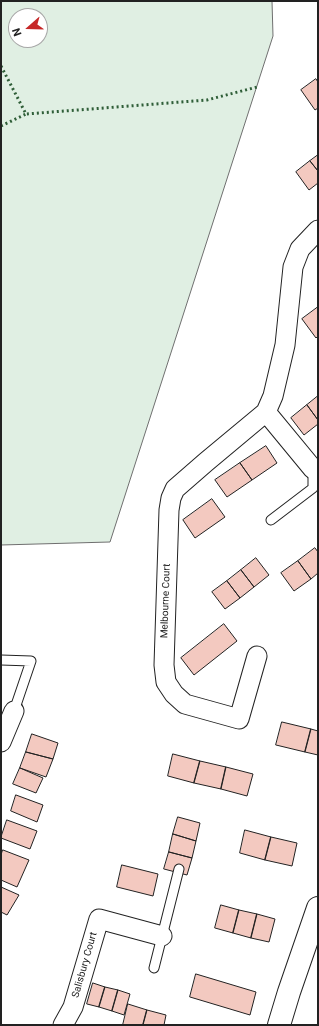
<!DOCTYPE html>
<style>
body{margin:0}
#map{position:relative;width:319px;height:1026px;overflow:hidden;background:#fff;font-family:Roboto,sans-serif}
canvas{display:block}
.frame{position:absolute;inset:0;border:2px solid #222;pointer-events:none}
.north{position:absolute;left:8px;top:8px;width:40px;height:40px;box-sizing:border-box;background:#fff;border:1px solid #a7a7a7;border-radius:50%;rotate:250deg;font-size:11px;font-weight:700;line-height:16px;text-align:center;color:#222}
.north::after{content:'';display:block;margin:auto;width:14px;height:18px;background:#c62828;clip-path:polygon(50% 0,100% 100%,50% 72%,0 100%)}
</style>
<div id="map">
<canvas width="319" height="1026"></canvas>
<div class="frame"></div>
<div class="north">N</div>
</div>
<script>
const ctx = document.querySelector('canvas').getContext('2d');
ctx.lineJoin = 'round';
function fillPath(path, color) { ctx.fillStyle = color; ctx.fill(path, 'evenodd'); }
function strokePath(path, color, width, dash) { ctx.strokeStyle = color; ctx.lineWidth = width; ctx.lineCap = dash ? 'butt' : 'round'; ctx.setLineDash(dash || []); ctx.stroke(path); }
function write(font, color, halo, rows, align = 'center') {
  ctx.font = font + ' Roboto,sans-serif'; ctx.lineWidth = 3; ctx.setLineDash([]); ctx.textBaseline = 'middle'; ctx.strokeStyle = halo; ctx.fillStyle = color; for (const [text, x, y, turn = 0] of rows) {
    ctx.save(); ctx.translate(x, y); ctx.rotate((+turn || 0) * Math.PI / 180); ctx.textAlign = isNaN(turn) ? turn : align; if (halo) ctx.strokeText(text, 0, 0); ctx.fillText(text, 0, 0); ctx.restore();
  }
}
const green = new Path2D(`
 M 1,1 L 272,1 L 273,36 L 110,542 L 1,545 ZM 16,16 L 40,16 L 40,40 L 16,40 Z`);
fillPath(green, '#e0efe3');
strokePath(green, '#6f6f6f', 1);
const building = new Path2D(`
 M 316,79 L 318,82 L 318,108 L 315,110 L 301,90 Z
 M 318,155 L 318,171 L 310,161 Z
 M 310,161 L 318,171 L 318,183 L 309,190 L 296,172 Z
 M 318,307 L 318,336 L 316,338 L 302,319 Z
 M 318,396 L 318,420 L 307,405 Z
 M 307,405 L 318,420 L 318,424 L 304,435 L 291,418 Z
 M 266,446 L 277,463 L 252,480 L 240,463 Z
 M 240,463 L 252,480 L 227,497 L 215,480 Z
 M 212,499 L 225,517 L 195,538 L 183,520 Z
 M 315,548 L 318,552 L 318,573 L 311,579 L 298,561 Z
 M 256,558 L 269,575 L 254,587 L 241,570 Z
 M 298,561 L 311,579 L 294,591 L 281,573 Z
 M 241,570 L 254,587 L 240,598 L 227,581 Z
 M 227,581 L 240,598 L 225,609 L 212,592 Z
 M 224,624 L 237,641 L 194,675 L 181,658 Z
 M 282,722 L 311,729 L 305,752 L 276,745 Z
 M 311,729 L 318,731 L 318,755 L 305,752 Z
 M 32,734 L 58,743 L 53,759 L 26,752 Z
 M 26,752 L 53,759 L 46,777 L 20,768 Z
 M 173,754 L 200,761 L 194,783 L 168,776 Z
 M 200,761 L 226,767 L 221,789 L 194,783 Z
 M 226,767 L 253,774 L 247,796 L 221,789 Z
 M 20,768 L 43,778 L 36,793 L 13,784 Z
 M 16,795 L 43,805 L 37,822 L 11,811 Z
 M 178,817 L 200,823 L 196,841 L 173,834 Z
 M 7,820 L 37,831 L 30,849 L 1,838 Z
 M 245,830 L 271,837 L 265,860 L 240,853 Z
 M 173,834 L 196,841 L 192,858 L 169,852 Z
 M 271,837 L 297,843 L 292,866 L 265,860 Z
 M 3,850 L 29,860 L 17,887 L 1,880 L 1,855 Z
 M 169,852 L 192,858 L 187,875 L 164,869 Z
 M 122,865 L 158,874 L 153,896 L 117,887 Z
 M 1,887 L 19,895 L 7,915 L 1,912 Z
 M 221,905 L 239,910 L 233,933 L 215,928 Z
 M 239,910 L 257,914 L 251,938 L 233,933 Z
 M 257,914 L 275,919 L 269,942 L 251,938 Z
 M 196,974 L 256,992 L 250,1015 L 190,997 Z
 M 93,983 L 105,987 L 99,1007 L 87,1004 Z
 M 105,987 L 118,990 L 112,1011 L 99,1007 Z
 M 118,990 L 130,994 L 124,1015 L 112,1011 Z
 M 128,1004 L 147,1010 L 143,1025 L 123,1025 Z
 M 147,1010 L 166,1015 L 164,1025 L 143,1025 Z`);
fillPath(building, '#f3c9c0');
strokePath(building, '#222', 1);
const lane = new Path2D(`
 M 271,520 L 313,488 L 313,469 L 315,468
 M 1,660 L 31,661 L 14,711
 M 154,968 L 179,869`);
const street = new Path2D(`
 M 266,412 L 313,469
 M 257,656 L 239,719 L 185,704 L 174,694 L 166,682 L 164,665 L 169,510 L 171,498 L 175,489 L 206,462 L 266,412 L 273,396 L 285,345 L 293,267 L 300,249 L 318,230
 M 1,742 L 14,711
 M 63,1025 L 73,1007 L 99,919 L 162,936`);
const secondary = new Path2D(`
 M 279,1025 L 289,992 L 318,908`);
strokePath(lane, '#222', 11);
strokePath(street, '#222', 21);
strokePath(secondary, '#222', 24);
strokePath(lane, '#fff', 9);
strokePath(street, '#fff', 19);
strokePath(secondary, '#fff', 22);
strokePath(new Path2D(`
 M 1,66 L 26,114 L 207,100 L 257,87
 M 1,126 L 26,114`), '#2f5e38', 3, [2, 3]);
write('10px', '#222', '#fff', [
 ["Melbourne Court",166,601,-88],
 ["Salisbury Court",85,965,-74]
]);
</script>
